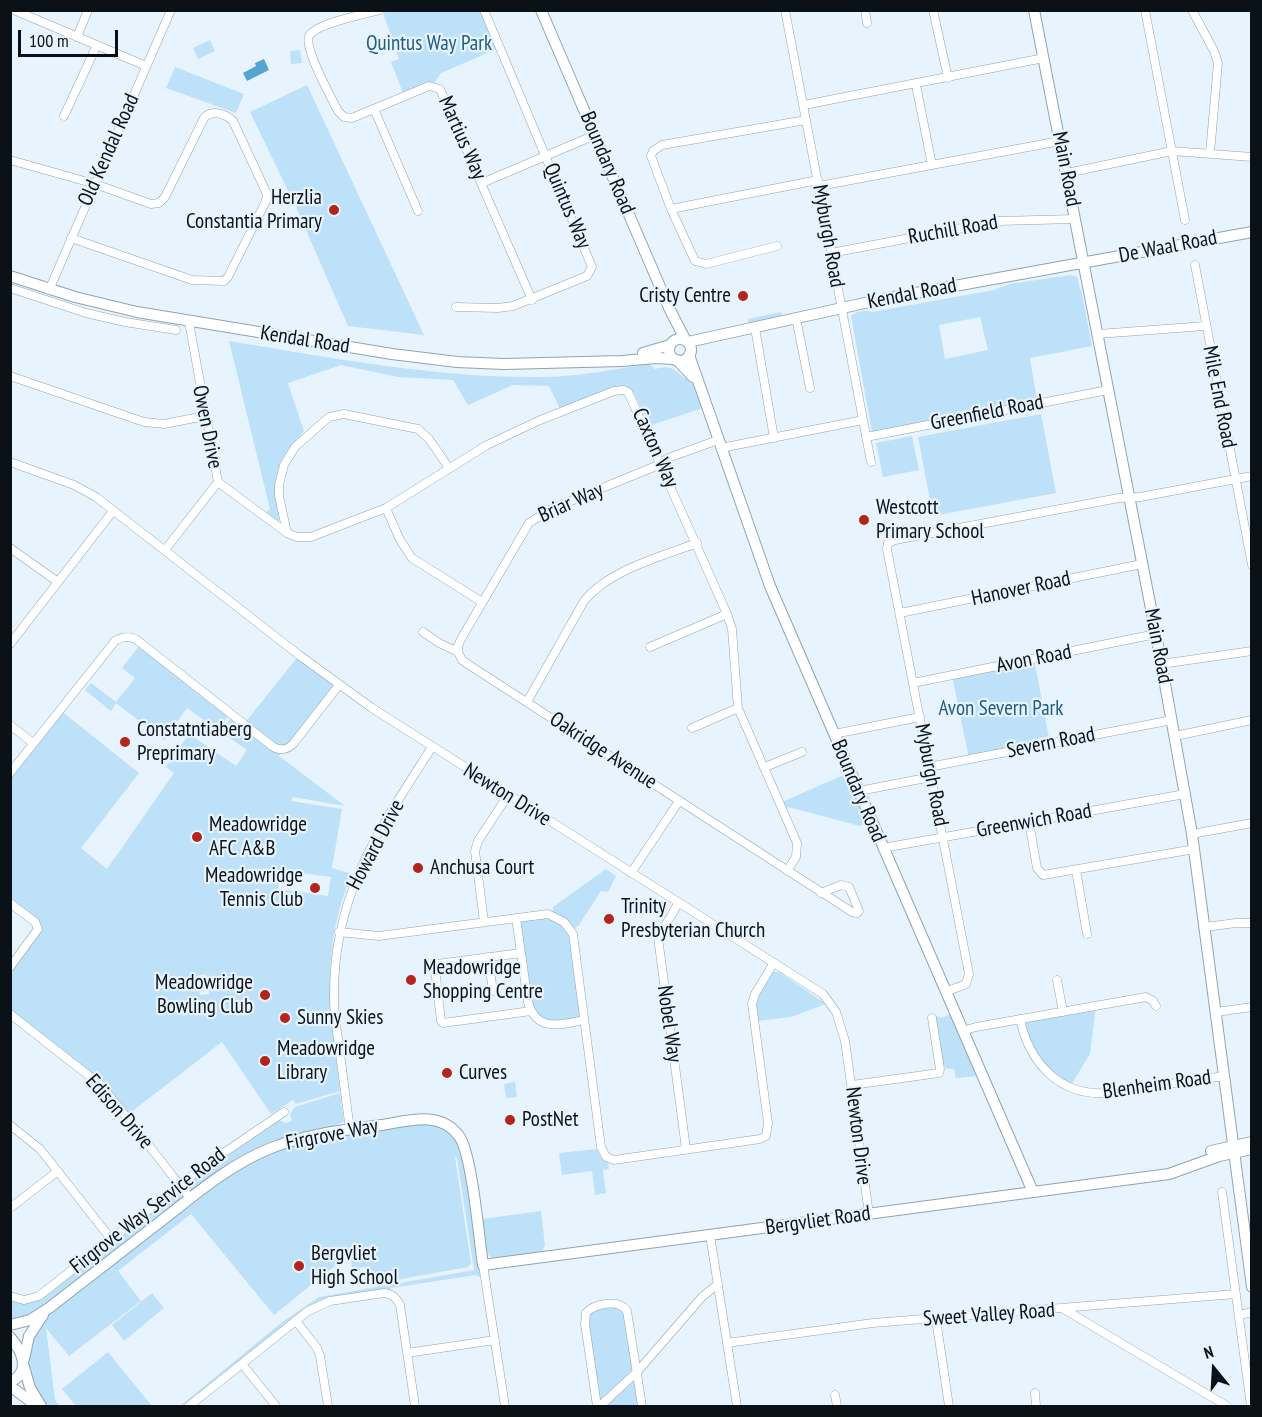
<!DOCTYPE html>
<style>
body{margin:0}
#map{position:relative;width:1262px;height:1417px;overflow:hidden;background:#e7f4fd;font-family:"PT Sans Narrow",sans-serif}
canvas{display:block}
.frame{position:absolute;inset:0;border:12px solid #0b1217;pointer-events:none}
.north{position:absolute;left:1184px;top:1339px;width:60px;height:60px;-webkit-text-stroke:4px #e7f4fd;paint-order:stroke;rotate:342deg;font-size:16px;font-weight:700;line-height:24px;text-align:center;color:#0b1217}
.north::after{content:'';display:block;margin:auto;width:21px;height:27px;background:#0b1217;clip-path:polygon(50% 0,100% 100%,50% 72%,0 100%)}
.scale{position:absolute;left:18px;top:30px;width:100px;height:27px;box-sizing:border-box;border:3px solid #0b1217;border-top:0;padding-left:8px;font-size:18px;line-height:21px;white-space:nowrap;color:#0b1217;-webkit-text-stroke:4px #e7f4fd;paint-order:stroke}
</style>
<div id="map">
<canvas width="1262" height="1417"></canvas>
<div class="frame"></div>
<div class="north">N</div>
<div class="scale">100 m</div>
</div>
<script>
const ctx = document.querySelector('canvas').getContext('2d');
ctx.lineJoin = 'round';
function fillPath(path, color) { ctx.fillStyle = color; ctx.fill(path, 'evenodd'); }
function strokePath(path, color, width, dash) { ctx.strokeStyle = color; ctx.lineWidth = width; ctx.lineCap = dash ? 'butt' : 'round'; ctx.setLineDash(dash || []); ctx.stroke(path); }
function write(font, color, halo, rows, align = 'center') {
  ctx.font = font + ' "PT Sans Narrow",sans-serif'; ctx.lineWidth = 4.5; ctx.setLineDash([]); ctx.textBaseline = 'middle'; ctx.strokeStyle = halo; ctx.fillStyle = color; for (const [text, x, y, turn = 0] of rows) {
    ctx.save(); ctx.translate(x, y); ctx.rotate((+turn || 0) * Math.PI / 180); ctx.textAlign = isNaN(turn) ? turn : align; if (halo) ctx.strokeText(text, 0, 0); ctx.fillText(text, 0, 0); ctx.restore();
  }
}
fillPath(new Path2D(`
 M 393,10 L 480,11 L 497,49 L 441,73 L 435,82 L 428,83 L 403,93 L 391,62 L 399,59 L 383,13 Z
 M 210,40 L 215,51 L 198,59 L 193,48 Z
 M 300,50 L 302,63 L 291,64 L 290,51 Z
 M 175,67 L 244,94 L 236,113 L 166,88 Z
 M 307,85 L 424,335 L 348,326 L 295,205 L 250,112 Z
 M 1071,275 L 1077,277 L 1080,289 L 1081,289 L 1092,346 L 1030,358 L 1037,401 L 872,432 L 851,316 C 857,311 864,310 872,312 L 994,290 L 1009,284 ZM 980,317 L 988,350 L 945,359 L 939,325 Z
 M 781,312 L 782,316 L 749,323 L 748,319 Z
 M 229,341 C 332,358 437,378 541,377 C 578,377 613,369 649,364 L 655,369 C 669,365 674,368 684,378 L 688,375 L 690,378 L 703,408 L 649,426 L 634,393 L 631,390 L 618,387 L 560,409 L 549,386 L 513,385 L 468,405 L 453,380 L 398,377 L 341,365 L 288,383 L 304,431 C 299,439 291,445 285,454 C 272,474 276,497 279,520 L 277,521 L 265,513 L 270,509 Z
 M 1041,414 L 1056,493 L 933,516 L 918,437 Z
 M 912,436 L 919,470 L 883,477 L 876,443 Z
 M 139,646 L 228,716 L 218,730 L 187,708 L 164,740 L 116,703 L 111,711 L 85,690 L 91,683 L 116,702 L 135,678 L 122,668 Z
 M 299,655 L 339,685 L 293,744 L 281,750 L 244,724 Z
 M 1034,659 L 1050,743 L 969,759 L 952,675 Z
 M 60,710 L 139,773 L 81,848 L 107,869 L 174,773 L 166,767 L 189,734 L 236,766 L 247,750 L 221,732 L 231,718 L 272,750 L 280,753 L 279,756 L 345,806 L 293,797 L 291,801 L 342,809 L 332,868 L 352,874 C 319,950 331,1012 340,1091 L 296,1104 L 293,1100 L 271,1114 L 222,1042 L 126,1116 L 105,1090 L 11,1014 L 10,967 L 38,929 L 11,903 L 11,773 ZM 280,870 L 331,877 L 328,896 L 278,889 ZM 206,974 L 209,994 L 200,995 L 197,976 Z
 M 848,773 L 869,824 L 860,826 L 788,807 L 785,808 L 782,802 Z
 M 606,869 L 616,876 L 608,892 L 601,891 L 579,925 L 574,929 L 567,921 L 553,912 L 553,907 Z
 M 548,914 L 570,927 L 584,1020 L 550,1025 L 533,1015 L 516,918 Z
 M 772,972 L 779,972 L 826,1004 L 791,1017 L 757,1021 L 756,999 Z
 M 1096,1006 L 1090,1054 L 1069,1088 L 1034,1056 L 1020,1019 Z
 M 951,1014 L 978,1076 L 956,1078 L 954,1069 L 947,1069 L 943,1065 L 938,1027 L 933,1015 L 941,1018 Z
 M 515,1082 L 517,1097 L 506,1098 L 504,1084 Z
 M 340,1093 L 344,1121 C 337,1128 287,1136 272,1141 C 242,1153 217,1170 192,1190 L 187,1189 L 187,1184 L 278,1120 L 286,1123 L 292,1121 L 290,1114 L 295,1107 Z
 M 432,1119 L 460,1137 L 485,1275 L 479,1277 L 476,1275 L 391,1288 L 391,1294 L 319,1305 L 189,1406 L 180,1406 L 281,1323 L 319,1297 L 474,1270 L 457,1158 L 455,1157 L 471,1263 L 468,1267 L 385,1282 L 384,1278 L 373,1280 L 370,1266 L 352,1269 L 351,1259 L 342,1260 L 274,1315 L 191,1214 L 118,1271 L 141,1301 L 69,1356 L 46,1328 L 55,1400 L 60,1406 L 41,1406 L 24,1366 L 36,1323 L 11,1325 L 11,1296 L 29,1300 L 179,1184 L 190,1198 L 270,1148 Z
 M 597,1149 L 600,1157 L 608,1163 L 609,1169 L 603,1170 L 606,1193 L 595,1195 L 592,1171 L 562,1175 L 559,1153 Z
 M 541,1211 L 545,1245 L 542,1252 L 493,1258 L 487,1254 L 482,1219 Z
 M 152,1293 L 164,1308 L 124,1341 L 112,1325 Z
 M 624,1306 L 642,1406 L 597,1406 L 585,1324 L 589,1309 Z
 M 108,1352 L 152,1406 L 76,1406 L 62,1389 Z`), '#bde1f8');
fillPath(new Path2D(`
 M 264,59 L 269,70 L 247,81 L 243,73 L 256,66 L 255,63 Z`), '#55a4d2');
const minor = new Path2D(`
 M 14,10 L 146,66
 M 380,10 C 365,14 316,23 309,36 C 304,49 331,97 338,111 L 344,117 L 352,118 L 429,86 L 440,89 L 532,300
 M 785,10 L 871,462
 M 865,10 L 867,23
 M 933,10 L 948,78
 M 1145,10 L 1185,220
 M 1192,10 L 1214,51 L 1218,63 L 1210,153
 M 77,37 L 88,10
 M 916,85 L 932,165
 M 804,105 L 1044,58
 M 374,109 L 418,211
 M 64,116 L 97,45
 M 10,160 L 95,184 L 151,204 L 159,203 L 165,197 L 204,118 C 212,109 226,114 233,121 L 267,194 L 266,201 L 228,277 L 224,281 L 192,280 L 71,238
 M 1067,173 L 1172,151 L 1252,157
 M 482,183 L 595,135
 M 819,186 L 1060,141
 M 671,209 L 818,180
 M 777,246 L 706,264 L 695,261 L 671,209 L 651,156 L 653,151 L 662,145 L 806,120
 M 831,253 L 999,221 L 1075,219
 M 1195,265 L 1252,565
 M 10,288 L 86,313 L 125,322 L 176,330
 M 49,290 L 171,10
 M 456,307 L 498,308 L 513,306 L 587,276 L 592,267 L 484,10
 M 796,318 L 810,388
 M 755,328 L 774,438
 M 1098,334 L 1205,326
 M 10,376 L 144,422 L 164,424 L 205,416
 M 866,437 L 1108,390
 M 721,448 L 863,420
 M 10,462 L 74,485 L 96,497 L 299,655 L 372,708 L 823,994 L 836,1012 L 845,1041 L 869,1214
 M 218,482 L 287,533 L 297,537 L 311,537 L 386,508 L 487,445 L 538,421 L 614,391 L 624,390 L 628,392 L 727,614 L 732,629 L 738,708 L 797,843 L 796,857 L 787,871
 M 386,508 L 400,540 L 412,558 L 482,602
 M 287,533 L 279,496 L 279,485 L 284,465 L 295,447 L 329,417 L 344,414 L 418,429 L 429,439 L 449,468
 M 10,548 L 58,582
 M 165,550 L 218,482 L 189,322
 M 900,613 L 1142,564
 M 423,632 L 439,643 L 458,652
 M 10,644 L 113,511
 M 650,647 L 727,614
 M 458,652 L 462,660 L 469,665 L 852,912 L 857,913 L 859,911 L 849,887 L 841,885 L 821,893
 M 458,652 L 458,646 L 461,639 L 529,523 L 549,510 L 656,466 L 668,458 L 718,440
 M 1161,664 L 1252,651
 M 913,683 L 1156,634
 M 527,702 L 584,601 C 609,570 660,557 697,543
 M 10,725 L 33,743
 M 692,728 L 738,708
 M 834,734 L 920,717
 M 1175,736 L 1252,720
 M 765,767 L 802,752
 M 929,767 L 1172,720
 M 10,773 L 115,641 C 123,636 129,636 137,640 L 272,746 C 279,751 287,750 293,744 L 339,685
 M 859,791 L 931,777
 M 1029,822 L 1037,868 L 1043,875 L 1195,849
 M 1192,834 L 1252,823
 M 883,848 L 1185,794
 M 1076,870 L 1087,934
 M 631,873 L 679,801
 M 10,903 L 35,922 L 38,929 L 10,967
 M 678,904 L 659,936 L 659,945 L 686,1149
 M 516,918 L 528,1002 C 536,1032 560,1025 584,1020
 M 484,922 L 475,851 L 478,841 L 508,795
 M 1205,927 L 1236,923 L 1252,923
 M 339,932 L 379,936 L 548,914 L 564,922 L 573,934 L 601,1147 L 606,1157 L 614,1160 L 760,1139 L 766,1136 L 768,1123 L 752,1004 L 755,994 L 773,964
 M 521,953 L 437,964 L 435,968 L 441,1021 L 443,1023 L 531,1011
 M 488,957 L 493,991
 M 1057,980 L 1063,1012
 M 945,992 L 966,984 L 969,974 L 887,549 L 888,543 L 895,540 L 1119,498 L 1140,497 L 1252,476
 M 1216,1012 L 1252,1007
 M 10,1014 L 102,1086 L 190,1198
 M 1020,1019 C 1029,1062 1059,1096 1106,1093 L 1225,1076
 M 962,1031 L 976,1027 L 1146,997 L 1153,1001 L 1156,1006
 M 852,1085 L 939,1073 L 940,1069 L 932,1018
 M 10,1125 L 40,1149 L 111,1239
 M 350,1129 C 346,1102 343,1074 339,1047 C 337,1031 334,1014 334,997 C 333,894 379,830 432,747
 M 1222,1192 L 1251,1406
 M 10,1208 L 58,1171
 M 710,1235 L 737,1406
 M 483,1265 L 505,1406
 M 10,1296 L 24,1300 L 39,1296 L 203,1167 L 284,1112
 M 1062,1308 L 1227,1406
 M 1239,1315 L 1252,1312
 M 936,1319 L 949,1406
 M 296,1321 L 317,1348 L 320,1356 L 328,1406
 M 727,1343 L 873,1323 L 1236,1294
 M 407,1353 L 495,1340
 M 242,1364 L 276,1406
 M 1035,1393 L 1036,1406
 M 835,1395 L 837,1406
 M 189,1406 L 308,1311 L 330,1301 L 384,1293 C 393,1294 396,1298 400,1305 L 415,1406
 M 597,1406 L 585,1324 L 586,1313 C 595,1303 619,1299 627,1311 L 642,1406
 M 600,1406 L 637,1372 L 702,1297 L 718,1284`);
const tertiary = new Path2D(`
 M 541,10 L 670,310 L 686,341
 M 689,355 L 770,586 L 1033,1192
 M 677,360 L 693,377
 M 1211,1151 L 1252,1142
 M 10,1325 L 30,1320 L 49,1308 C 88,1278 126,1248 165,1218 C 198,1192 231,1164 271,1148 C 306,1134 344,1130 382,1125 C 408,1121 440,1110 459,1136 C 472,1153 479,1239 483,1265 L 1169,1174 L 1219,1156 L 1252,1149
 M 24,1359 L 29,1336 L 43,1315`);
const secondary = new Path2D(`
 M 1034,10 L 1156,634 L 1192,834 L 1252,1287
 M 10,276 L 75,297 L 137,312 L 392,354 L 457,362 L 504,364 L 622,361 L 656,358 L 674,359
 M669 350a11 11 0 1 1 22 0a11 11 0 1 1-22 0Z
 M 688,342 L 883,299 L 1252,232
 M 643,353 L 670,345
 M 10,1337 C 22,1351 32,1372 10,1382
 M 24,1367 L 30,1388 L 41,1406
 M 10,1386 L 34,1404`);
strokePath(minor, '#8fa4b1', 9);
strokePath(tertiary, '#8fa4b1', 12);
strokePath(secondary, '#8fa4b1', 12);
strokePath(minor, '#fff', 8);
strokePath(tertiary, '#fff', 10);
strokePath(secondary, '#fff', 10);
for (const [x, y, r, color] of [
 [334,210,6,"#b3241b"],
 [743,296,6,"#b3241b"],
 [864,520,6,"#b3241b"],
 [125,742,6,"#b3241b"],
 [197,837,6,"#b3241b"],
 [418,868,6,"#b3241b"],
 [315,888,6,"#b3241b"],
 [609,919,6,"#b3241b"],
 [411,980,6,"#b3241b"],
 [265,995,6,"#b3241b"],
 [285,1018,6,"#b3241b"],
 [265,1061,6,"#b3241b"],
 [447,1073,6,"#b3241b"],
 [510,1120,6,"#b3241b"],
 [299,1266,6,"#b3241b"]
]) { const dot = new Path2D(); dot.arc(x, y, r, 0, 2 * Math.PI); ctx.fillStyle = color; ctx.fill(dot); strokePath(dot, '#e7f4fd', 2); }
write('21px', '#225d7e', '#e7f4fd', [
 ["Quintus Way Park",429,44],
 ["Avon Severn Park",1001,709]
]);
write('21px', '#0b1217', '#e7f4fd', [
 ["Martius Way",462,138,66],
 ["Old Kendal Road",109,150,-66],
 ["Boundary Road",607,163,67],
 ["Main Road",1066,169,79],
 ["Quintus Way",567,206,67],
 ["Ruchill Road",953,230,-10],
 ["Myburgh Road",828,236,80],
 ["De Waal Road",1168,247,-11],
 ["Kendal Road",912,294,-11],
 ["Kendal Road",305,340,9],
 ["Mile End Road",1219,397,79],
 ["Greenfield Road",987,413,-11],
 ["Owen Drive",207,427,79],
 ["Caxton Way",655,448,66],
 ["Briar Way",571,503,-24],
 ["Hanover Road",1021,589,-12],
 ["Main Road",1158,646,79],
 ["Avon Road",1034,659,-11],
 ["Severn Road",1051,743,-11],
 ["Oakridge Avenue",603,751,33],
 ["Myburgh Road",931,775,79],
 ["Boundary Road",858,791,67],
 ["Newton Drive",507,795,32],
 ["Greenwich Road",1034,821,-10],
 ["Howard Drive",376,845,-62],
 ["Nobel Way",669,1024,82],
 ["Blenheim Road",1157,1085,-8],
 ["Edison Drive",119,1112,49],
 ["Firgrove Way",332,1135,-11],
 ["Newton Drive",858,1136,83],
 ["Firgrove Way Service Road",148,1211,-38],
 ["Bergvliet Road",818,1221,-8],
 ["Sweet Valley Road",989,1315,-4]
]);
write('21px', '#0b1217', '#e7f4fd', [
 ["Herzlia",322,198,"right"],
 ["Constantia Primary",322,222,"right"],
 ["Cristy Centre",731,296,"right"],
 ["Westcott",876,508],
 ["Primary School",876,532],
 ["Constatntiaberg",137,730],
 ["Preprimary",137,754],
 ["Meadowridge",209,825],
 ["AFC A&B",209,849],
 ["Anchusa Court",430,868],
 ["Meadowridge",303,876,"right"],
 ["Tennis Club",303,900,"right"],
 ["Trinity",621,907],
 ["Presbyterian Church",621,931],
 ["Meadowridge",423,968],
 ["Shopping Centre",423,992],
 ["Meadowridge",253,983,"right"],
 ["Bowling Club",253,1007,"right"],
 ["Sunny Skies",297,1018],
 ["Meadowridge",277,1049],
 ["Library",277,1073],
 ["Curves",459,1073],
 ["PostNet",522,1120],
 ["Bergvliet",311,1254],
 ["High School",311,1278]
], 'left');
</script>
